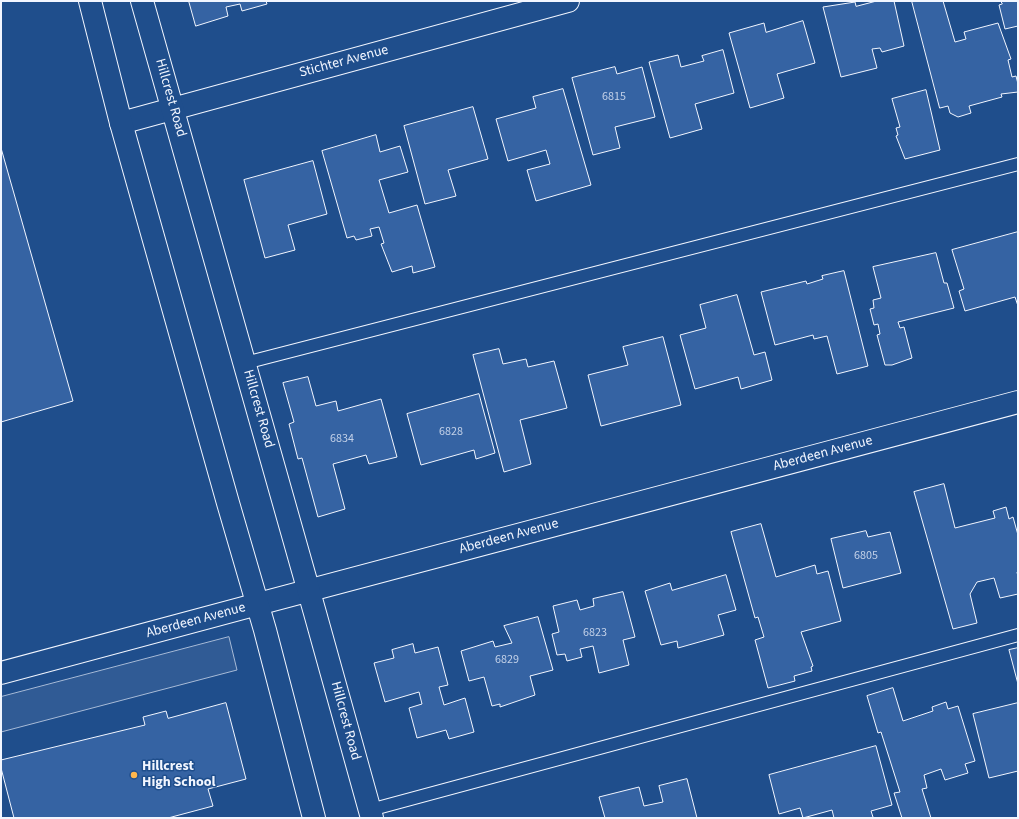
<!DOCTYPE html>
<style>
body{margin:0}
#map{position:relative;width:1019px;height:819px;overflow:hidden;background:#1f4e8c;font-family:"Source Sans 3",sans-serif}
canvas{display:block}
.frame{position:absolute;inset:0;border:2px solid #f2f6ff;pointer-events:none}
</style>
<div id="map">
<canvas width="1019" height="819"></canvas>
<div class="frame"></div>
</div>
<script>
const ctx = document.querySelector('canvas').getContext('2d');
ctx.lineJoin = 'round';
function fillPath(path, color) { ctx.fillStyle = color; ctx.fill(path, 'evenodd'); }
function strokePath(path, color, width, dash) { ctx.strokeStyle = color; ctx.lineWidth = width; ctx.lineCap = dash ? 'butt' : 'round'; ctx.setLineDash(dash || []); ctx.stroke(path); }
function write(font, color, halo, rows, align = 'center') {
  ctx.font = font + ' "Source Sans 3",sans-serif'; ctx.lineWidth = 3; ctx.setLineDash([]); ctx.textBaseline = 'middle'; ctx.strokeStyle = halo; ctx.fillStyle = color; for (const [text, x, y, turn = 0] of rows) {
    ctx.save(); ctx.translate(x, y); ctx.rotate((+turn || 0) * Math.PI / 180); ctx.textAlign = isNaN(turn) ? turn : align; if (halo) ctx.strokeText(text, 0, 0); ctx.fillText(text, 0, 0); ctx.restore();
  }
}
const built = new Path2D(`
 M 229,637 L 237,670 L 1,732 L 1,697 Z`);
fillPath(built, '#305b95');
strokePath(built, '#a8bbd7', 1);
const building = new Path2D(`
 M 189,1 L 266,1 L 267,4 L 242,11 L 240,4 L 226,7 L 228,16 L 196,26 Z
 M 877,1 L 894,1 L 904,46 L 882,52 L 880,48 L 872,49 L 877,68 L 841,77 L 823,7 L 855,2 L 856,6 Z
 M 912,1 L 943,1 L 955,42 L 966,39 L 964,32 L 998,23 L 1011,59 L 1008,60 L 1012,77 L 1016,76 L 1018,84 L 1018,92 L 1001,94 L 1002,97 L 969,106 L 971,113 L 958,117 L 950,113 L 948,106 L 940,108 Z
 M 1001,1 L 1018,1 L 1018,28 L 1018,26 L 1005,29 L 999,5 L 1002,4 Z
 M 803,21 L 815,63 L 777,74 L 784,98 L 750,108 L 729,33 L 764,23 L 766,32 Z
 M 723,50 L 734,93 L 695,104 L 702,129 L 670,138 L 649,62 L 678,55 L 681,67 L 704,61 L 702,56 Z
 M 615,67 L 617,74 L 642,67 L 655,117 L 615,127 L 620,148 L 593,155 L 572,78 Z
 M 563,89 L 591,185 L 536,201 L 527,170 L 550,164 L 546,150 L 508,161 L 496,119 L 536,108 L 533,97 Z
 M 926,90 L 940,150 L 905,159 L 896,136 L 898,135 L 896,128 L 900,127 L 892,99 Z
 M 473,107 L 488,159 L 448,170 L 456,196 L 425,204 L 404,126 Z
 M 376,135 L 380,152 L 400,146 L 408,172 L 379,180 L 389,213 L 417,205 L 435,267 L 413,273 L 412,266 L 392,272 L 381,244 L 384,243 L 379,227 L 370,229 L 372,236 L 356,240 L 354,236 L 347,238 L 322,151 Z
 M 1,148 L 73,401 L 1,422 Z
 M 313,161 L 327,214 L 288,225 L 295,250 L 265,258 L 244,180 Z
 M 1018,232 L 1018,306 L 1015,297 L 965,311 L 959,291 L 964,289 L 952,250 Z
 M 936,253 L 944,283 L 947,283 L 954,308 L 898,322 L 900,328 L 904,327 L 912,358 L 892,365 L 885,365 L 877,335 L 880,334 L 878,324 L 874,325 L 870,309 L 874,308 L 873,300 L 881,298 L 873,267 Z
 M 844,271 L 868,366 L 837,374 L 827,336 L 814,339 L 813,335 L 775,345 L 761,292 L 806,281 L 807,284 L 823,279 L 822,276 Z
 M 737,295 L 754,355 L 765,352 L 772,380 L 741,389 L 738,377 L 695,389 L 680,335 L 706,328 L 700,305 Z
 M 663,337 L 681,405 L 601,426 L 588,375 L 628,365 L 623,347 Z
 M 499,349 L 503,364 L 526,359 L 528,367 L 554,361 L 567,408 L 520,420 L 531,464 L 504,472 L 473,355 Z
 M 308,377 L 316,406 L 336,401 L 338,411 L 381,399 L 397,457 L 369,464 L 366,455 L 333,464 L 345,509 L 318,517 L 302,458 L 298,459 L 289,424 L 294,422 L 283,383 Z
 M 479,394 L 495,453 L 476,459 L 474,450 L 421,465 L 407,414 Z
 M 944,484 L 955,528 L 995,518 L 993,511 L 1006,507 L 1009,519 L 1013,517 L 1018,535 L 1018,572 L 1017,572 L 1018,577 L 1018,594 L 1000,598 L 994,578 L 977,582 L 970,594 L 977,623 L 953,629 L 914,492 Z
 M 761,524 L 776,577 L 815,565 L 817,574 L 828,571 L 841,621 L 801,632 L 813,666 L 811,667 L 812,671 L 794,676 L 795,681 L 768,688 L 755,640 L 764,637 L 758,617 L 755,618 L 731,532 Z
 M 866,531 L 868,537 L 890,532 L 901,573 L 843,588 L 831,539 Z
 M 726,575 L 736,610 L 718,615 L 724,635 L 678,648 L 677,641 L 661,645 L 645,591 L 670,583 L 672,590 Z
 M 623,592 L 635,637 L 623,640 L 629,665 L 599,673 L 593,646 L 580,649 L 582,657 L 567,661 L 565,654 L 557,655 L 552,634 L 559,632 L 553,606 L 577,600 L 580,610 L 594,606 L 593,599 Z
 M 538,617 L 553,670 L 530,676 L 535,695 L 500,707 L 500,704 L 492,706 L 484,677 L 469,681 L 461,651 L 493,641 L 495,647 L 512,643 L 504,626 Z
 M 413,644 L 415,653 L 438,647 L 448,685 L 439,687 L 444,705 L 465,698 L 474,732 L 449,739 L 446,730 L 417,738 L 409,708 L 422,704 L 419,692 L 385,702 L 374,663 L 394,658 L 392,650 Z
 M 1018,648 L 1018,684 L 1009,650 Z
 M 893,688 L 903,721 L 933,711 L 932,707 L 946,702 L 948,709 L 958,706 L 975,761 L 965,764 L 968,773 L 945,780 L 941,769 L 924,775 L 927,788 L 922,789 L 931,818 L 902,818 L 894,793 L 900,792 L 881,732 L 878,733 L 867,696 Z
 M 226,703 L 246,779 L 208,789 L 213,806 L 168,818 L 14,818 L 1,768 L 1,760 L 145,725 L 143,717 L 166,711 L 168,718 Z
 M 1018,703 L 1018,771 L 989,778 L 973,714 Z
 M 876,746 L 892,805 L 871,811 L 873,817 L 871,818 L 834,818 L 832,810 L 803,818 L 800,808 L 779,814 L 769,775 Z
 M 687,779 L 697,818 L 605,818 L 599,797 L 639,787 L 644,806 L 663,802 L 659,786 Z`);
fillPath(building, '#3563a3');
strokePath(building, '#f2f6ff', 1);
const lane = new Path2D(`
 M 245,363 L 1018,164
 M 370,810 L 1018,635`);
const street = new Path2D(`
 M 121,123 L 568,1
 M 1,673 L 258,604 L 1018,402`);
const secondary = new Path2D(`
 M 90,1 L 121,123 L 228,503 L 265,630 L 314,818
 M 142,1 L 315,613 L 372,818`);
strokePath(lane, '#f2f6ff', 14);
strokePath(street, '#f2f6ff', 24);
strokePath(secondary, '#f2f6ff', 24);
strokePath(lane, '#1f4e8c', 12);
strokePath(street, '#1f4e8c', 22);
strokePath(secondary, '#1f4e8c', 22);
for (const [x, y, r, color] of [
 [134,775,4,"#ffb74d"]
]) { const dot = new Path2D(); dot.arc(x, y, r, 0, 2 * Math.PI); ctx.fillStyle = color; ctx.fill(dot); strokePath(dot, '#1f4e8c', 1.5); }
write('12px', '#c3d1e8', null, [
 ["6815",614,97],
 ["6828",451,432],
 ["6834",342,439],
 ["6805",866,556],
 ["6823",595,633],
 ["6829",507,660]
]);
write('14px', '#f2f6ff', '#1f4e8c', [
 ["Stichter Avenue",344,62,-15],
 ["Hillcrest Road",170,98,74],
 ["Hillcrest Road",258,409,74],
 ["Aberdeen Avenue",823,454,-15],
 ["Aberdeen Avenue",509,537,-15],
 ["Aberdeen Avenue",196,621,-15],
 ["Hillcrest Road",345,721,75]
]);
write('bold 14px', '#f2f6ff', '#1f4e8c', [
 ["Hillcrest",142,767],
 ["High School",142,783]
], 'left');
</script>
